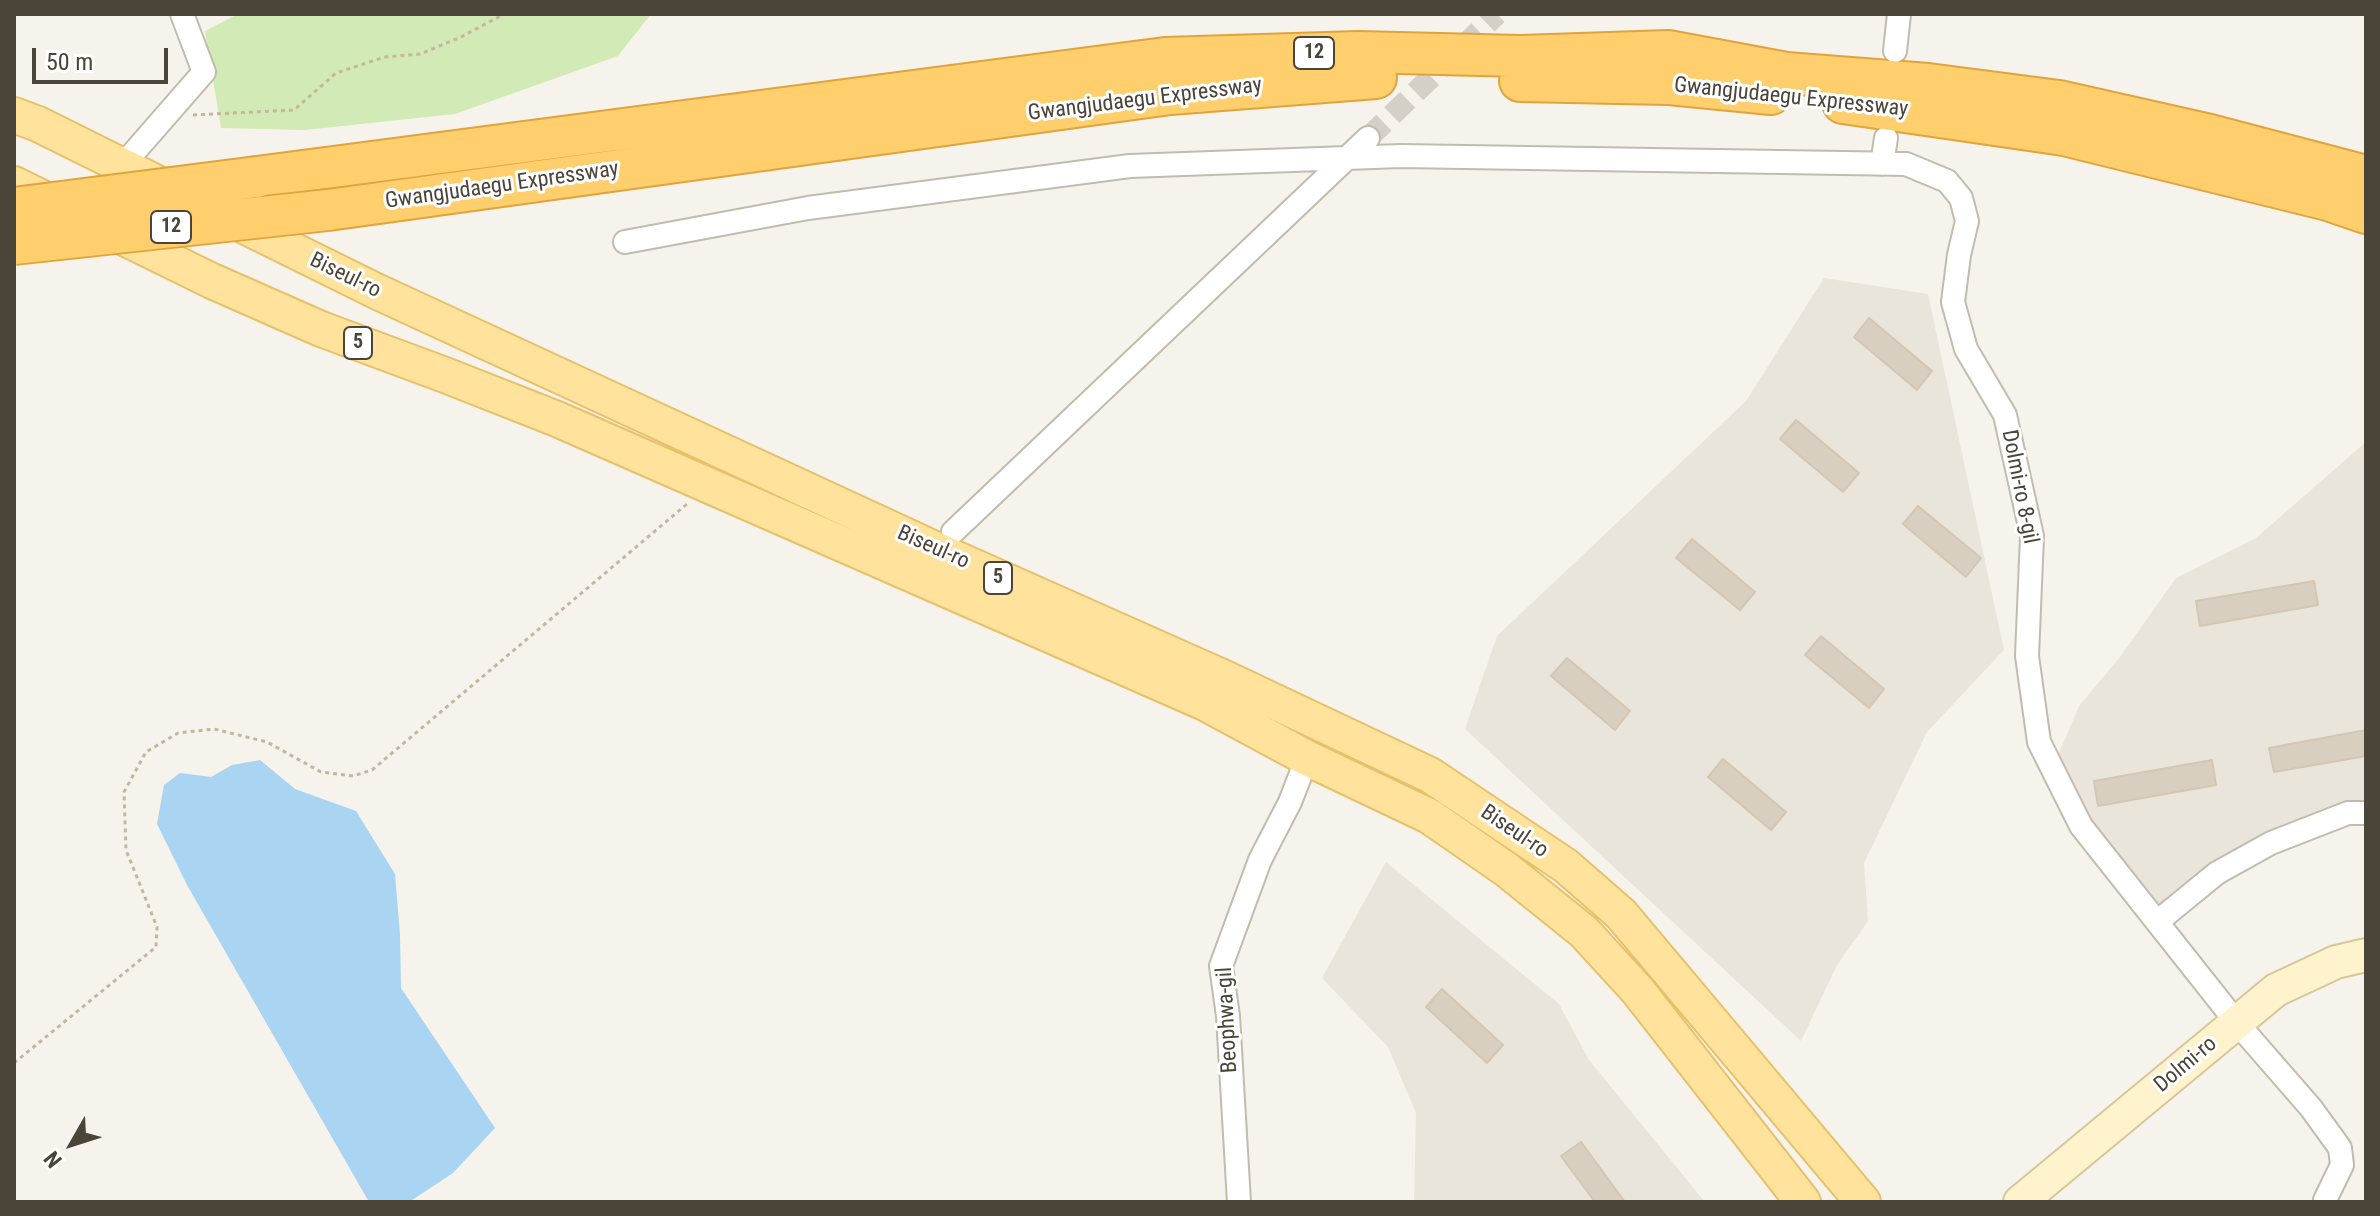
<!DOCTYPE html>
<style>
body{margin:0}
#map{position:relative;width:2380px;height:1216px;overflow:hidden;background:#f6f3ec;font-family:"Roboto Condensed",sans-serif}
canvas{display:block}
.frame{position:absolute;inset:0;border:16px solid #4b4439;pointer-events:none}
.north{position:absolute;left:32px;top:1104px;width:80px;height:80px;-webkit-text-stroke:6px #fff;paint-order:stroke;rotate:231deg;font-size:22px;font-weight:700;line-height:32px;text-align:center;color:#4b4439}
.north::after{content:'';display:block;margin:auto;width:28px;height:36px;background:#4b4439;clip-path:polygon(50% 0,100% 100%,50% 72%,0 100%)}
.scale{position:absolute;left:32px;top:48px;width:136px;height:36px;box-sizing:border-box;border:4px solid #4b4439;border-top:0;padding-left:10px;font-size:24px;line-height:28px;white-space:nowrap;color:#4b4439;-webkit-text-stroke:6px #fff;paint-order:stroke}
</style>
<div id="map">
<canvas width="2380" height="1216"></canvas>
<div class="frame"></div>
<div class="north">N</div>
<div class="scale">50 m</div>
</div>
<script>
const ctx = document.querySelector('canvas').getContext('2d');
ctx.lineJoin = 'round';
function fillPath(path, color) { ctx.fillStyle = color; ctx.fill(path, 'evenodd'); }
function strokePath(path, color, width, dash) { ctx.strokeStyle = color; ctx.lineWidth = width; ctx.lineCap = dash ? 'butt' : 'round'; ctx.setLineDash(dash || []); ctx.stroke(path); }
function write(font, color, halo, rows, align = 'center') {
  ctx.font = font + ' "Roboto Condensed",sans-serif'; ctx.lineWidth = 6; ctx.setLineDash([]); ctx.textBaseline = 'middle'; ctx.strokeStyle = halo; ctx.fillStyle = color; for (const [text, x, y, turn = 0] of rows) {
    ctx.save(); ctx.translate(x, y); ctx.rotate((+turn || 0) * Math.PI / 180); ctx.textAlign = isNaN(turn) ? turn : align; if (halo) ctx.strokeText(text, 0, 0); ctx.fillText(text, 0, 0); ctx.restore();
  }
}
fillPath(new Path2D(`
 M 1824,278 L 1928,294 L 2004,650 L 1927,732 L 1864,863 L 1868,921 L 1837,965 L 1801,1041 L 1465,729 L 1497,636 L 1746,401 Z
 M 2366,442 L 2366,813 L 2271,843 L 2157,922 L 2052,770 L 2079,706 L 2120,657 L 2176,578 L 2256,538 Z
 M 1386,862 L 1559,1004 L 1589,1060 L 1705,1202 L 1414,1202 L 1416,1113 L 1388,1047 L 1322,978 Z`), '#eae5da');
fillPath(new Path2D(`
 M 238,14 L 651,14 L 618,56 L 455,114 L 305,130 L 221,128 L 205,31 Z`), '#d2eab5');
fillPath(new Path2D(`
 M 260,760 L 295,789 L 356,811 L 395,874 L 400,935 L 401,988 L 495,1128 L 453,1173 L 409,1202 L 369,1202 L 187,885 L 157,824 L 164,785 L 180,773 L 211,777 L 232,765 Z`), '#a9d4f2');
const building = new Path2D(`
 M 1869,318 L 1932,371 L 1917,390 L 1854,337 Z
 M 1796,420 L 1859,473 L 1843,492 L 1780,439 Z
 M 1918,506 L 1981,558 L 1966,577 L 1903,524 Z
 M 1692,539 L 1755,592 L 1740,610 L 1676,558 Z
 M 2314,581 L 2318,605 L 2200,626 L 2196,601 Z
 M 1821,636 L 1884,689 L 1869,708 L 1805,655 Z
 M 1567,658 L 1630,711 L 1615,730 L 1551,676 Z
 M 2366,730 L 2366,756 L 2274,772 L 2269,748 Z
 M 1723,759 L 1786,812 L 1771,830 L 1708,777 Z
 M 2212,760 L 2216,785 L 2098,806 L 2094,781 Z
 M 1442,989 L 1503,1045 L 1487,1063 L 1426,1007 Z
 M 1581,1142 L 1625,1202 L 1595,1202 L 1561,1156 Z`);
fillPath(building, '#d8cfc1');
strokePath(building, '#d3c7b4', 2);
strokePath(new Path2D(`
 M 1368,138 L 1497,14`), '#d4d0c8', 22, [22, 11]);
const minor = new Path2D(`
 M 1895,51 L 1899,14
 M 1882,164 L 1886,138
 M 122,166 L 204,72 L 182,14
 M 625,242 L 808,208 L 1130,166 L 1401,156 L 1906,164 L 1947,181 L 1961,198 L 1967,221 L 1959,255 L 1953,302 L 1966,349 L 2005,415 L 2032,536 L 2027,656 L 2039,742 L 2081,826 L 2237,1023 L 2311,1108 L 2340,1148 L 2342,1165 L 2325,1200
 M 953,532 L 1368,138
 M 2157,922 L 2217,873 L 2271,843 L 2348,813 L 2366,813
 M 1239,1202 L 1228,1016 L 1221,966 L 1260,860 L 1290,802 L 1307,758`);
const secondary = new Path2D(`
 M 2020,1202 L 2276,990 L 2336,962 L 2366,955`);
const primary = new Path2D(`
 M 14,115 L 38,124 L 175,192
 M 14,184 L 61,207
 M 226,217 L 378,292 L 941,552 L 1218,675 L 1430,775 L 1566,866 L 1621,914 L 1863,1202
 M 108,230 L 212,281 L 321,329 L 445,375 L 557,419 L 1205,703 L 1307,758 L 1429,816 L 1507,870 L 1584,932 L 1638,991 L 1803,1202`);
const motorway = new Path2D(`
 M 1520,81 L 1669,84 L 1771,94
 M 1843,103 L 2064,135 L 2328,200 L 2366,213
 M 257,177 L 1165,58 L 1358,52 L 1521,56 L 1668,51 L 1786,73 L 1928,84 L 2059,101 L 2210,135 L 2366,176
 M 328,210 L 1170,94 L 1376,78`);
strokePath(minor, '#c2bbae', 26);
strokePath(secondary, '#d6c79b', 36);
strokePath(primary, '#e6c16a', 38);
strokePath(motorway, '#e0a43c', 44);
strokePath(new Path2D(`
 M 193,115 L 294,110 L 336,73 L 385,57 L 420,54 L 461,37 L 504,14
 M 14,1063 L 156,947 L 157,927 L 126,850 L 124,792 L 146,752 L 178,733 L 214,729 L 267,742 L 321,772 L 353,776 L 372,770 L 687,504`), '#c4b79f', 3, [4, 4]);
strokePath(minor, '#fff', 22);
strokePath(secondary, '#fff3cd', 32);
strokePath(primary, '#ffe39c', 34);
strokePath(motorway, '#ffcf6e', 40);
const motorwayBridge = new Path2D(`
 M 14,208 L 257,177
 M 14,244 L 328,210`);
strokePath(motorwayBridge, '#e0a43c', 44, []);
strokePath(motorwayBridge, '#ffcf6e', 40);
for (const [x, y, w] of [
 [1314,53,40],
 [171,227,40],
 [358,343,28],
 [998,578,28]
]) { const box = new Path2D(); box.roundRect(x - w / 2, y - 16, w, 32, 6); ctx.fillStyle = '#fff'; ctx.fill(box); strokePath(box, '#4b4439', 2); }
write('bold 20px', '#4b4439', null, [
 ["12",1314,53],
 ["12",171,227],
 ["5",358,343],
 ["5",998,578]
]);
write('22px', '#4b4439', '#fff', [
 ["Gwangjudaegu Expressway",1791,98,6],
 ["Gwangjudaegu Expressway",1145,100,-7],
 ["Gwangjudaegu Expressway",502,186,-8],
 ["Biseul-ro",345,276,26],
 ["Dolmi-ro 8-gil",2019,487,79],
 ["Biseul-ro",933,548,24],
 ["Biseul-ro",1514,832,34],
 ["Beophwa-gil",1228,1020,-93],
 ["Dolmi-ro",2186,1065,-40]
]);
</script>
